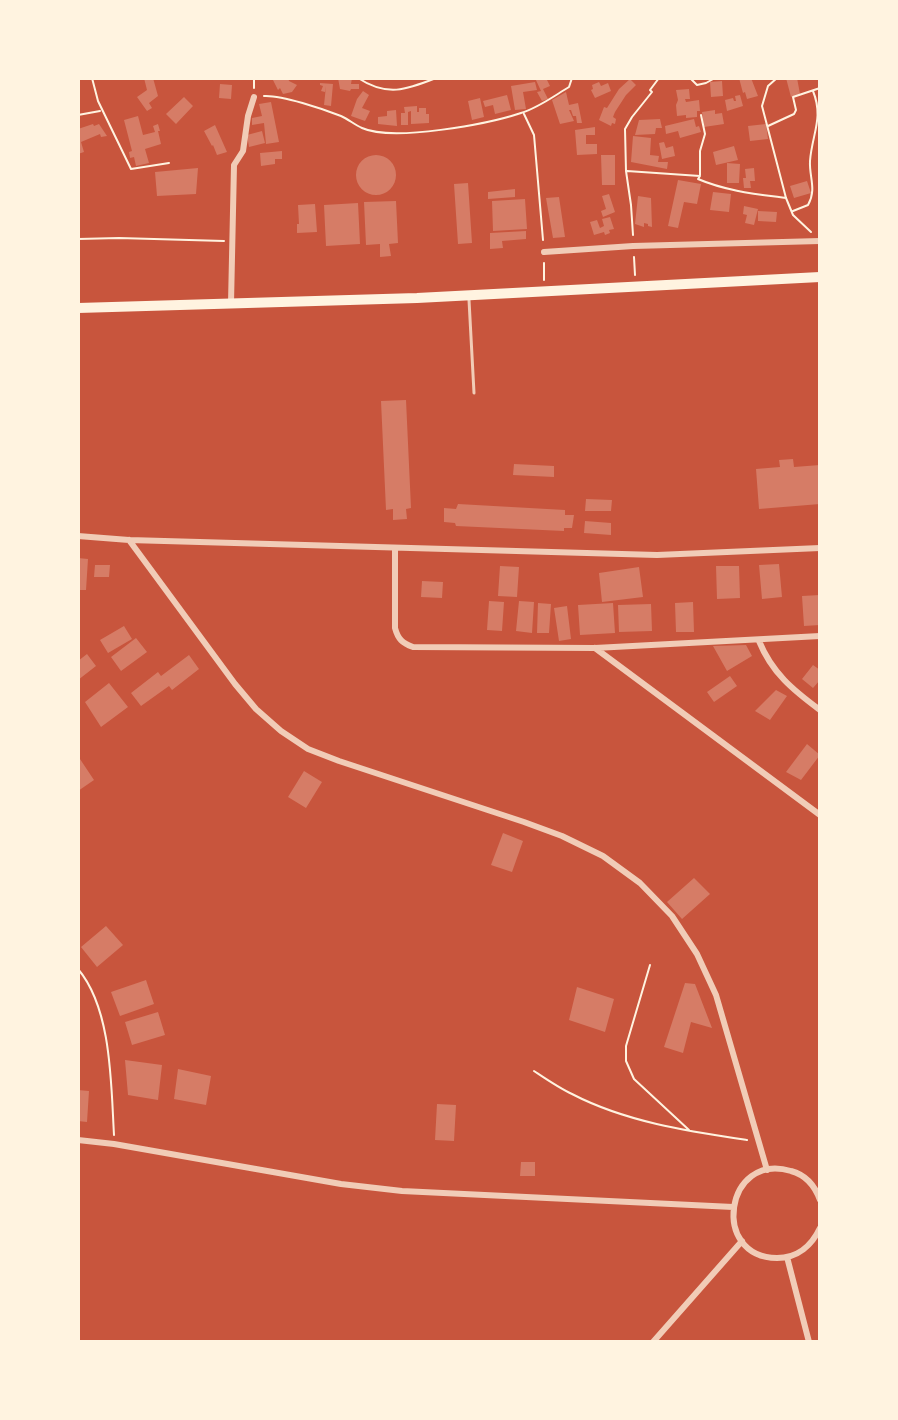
<!DOCTYPE html>
<style>
body{margin:0}
#map{position:relative;width:898px;height:1420px;overflow:hidden;background:#c8553d;font-family:"Nunito Sans",sans-serif}
canvas{display:block}
.frame{position:absolute;inset:0;border:80px solid #fff3e0;pointer-events:none}
</style>
<div id="map">
<canvas width="898" height="1420"></canvas>
<div class="frame"></div>
</div>
<script>
const ctx = document.querySelector('canvas').getContext('2d');
ctx.lineJoin = 'round';
function fillPath(path, color) { ctx.fillStyle = color; ctx.fill(path, 'evenodd'); }
function strokePath(path, color, width, dash) { ctx.strokeStyle = color; ctx.lineWidth = width; ctx.lineCap = dash ? 'butt' : 'round'; ctx.setLineDash(dash || []); ctx.stroke(path); }
fillPath(new Path2D(`
 M 144,78 L 153,78 L 158,96 L 149,103 L 152,108 L 147,111 L 137,97 L 147,90 Z
 M 272,78 L 288,78 L 289,81 L 297,85 L 292,92 L 283,94 L 280,88 L 278,90 Z
 M 338,78 L 352,78 L 351,84 L 359,84 L 359,89 L 351,89 L 350,91 L 340,89 Z
 M 535,78 L 546,78 L 550,86 L 543,89 L 548,99 L 542,101 L 537,92 L 541,91 Z
 M 739,78 L 751,78 L 758,96 L 747,99 L 745,92 L 743,93 Z
 M 786,78 L 797,78 L 800,94 L 791,97 Z
 M 630,79 L 636,85 L 626,95 L 615,112 L 613,117 L 616,119 L 615,124 L 612,123 L 611,126 L 599,120 L 604,107 L 607,108 L 619,89 Z
 M 722,81 L 723,96 L 711,97 L 710,82 Z
 M 535,82 L 537,90 L 523,92 L 526,109 L 515,110 L 511,86 Z
 M 599,82 L 601,86 L 608,83 L 611,91 L 595,98 L 591,90 L 593,89 L 592,85 Z
 M 320,83 L 333,84 L 331,106 L 324,105 L 326,86 L 325,92 L 321,91 L 323,86 L 320,85 Z
 M 220,84 L 232,85 L 231,99 L 219,98 Z
 M 689,89 L 690,99 L 685,99 L 686,102 L 699,100 L 700,111 L 697,111 L 697,117 L 686,118 L 686,115 L 677,116 L 676,105 L 678,100 L 676,90 Z
 M 363,91 L 369,95 L 362,108 L 370,111 L 365,121 L 351,116 L 357,99 Z
 M 566,92 L 569,105 L 578,103 L 582,123 L 577,123 L 576,116 L 573,116 L 571,110 L 569,110 L 574,121 L 560,124 L 552,100 Z
 M 507,95 L 511,110 L 495,114 L 493,105 L 485,107 L 483,101 Z
 M 740,95 L 743,106 L 727,111 L 725,100 L 733,98 L 734,101 L 736,101 L 735,96 Z
 M 184,97 L 193,106 L 176,124 L 166,114 Z
 M 480,98 L 484,117 L 472,120 L 468,101 Z
 M 271,102 L 279,142 L 266,144 L 264,123 L 252,125 L 252,118 L 262,116 L 259,104 Z
 M 417,106 L 417,112 L 419,112 L 419,108 L 426,108 L 426,114 L 429,114 L 429,123 L 411,124 L 411,111 L 408,112 L 408,125 L 401,125 L 401,113 L 405,113 L 404,107 Z
 M 396,110 L 397,126 L 378,124 L 378,117 L 387,116 L 387,111 Z
 M 715,110 L 715,114 L 722,113 L 724,124 L 704,127 L 702,112 Z
 M 138,116 L 143,135 L 155,132 L 153,126 L 158,124 L 160,131 L 158,131 L 161,144 L 145,149 L 149,163 L 136,166 L 134,157 L 130,158 L 129,152 L 132,151 L 124,120 Z
 M 660,119 L 662,128 L 656,128 L 655,134 L 635,135 L 639,120 Z
 M 694,119 L 696,127 L 699,126 L 701,132 L 680,138 L 678,131 L 666,134 L 665,126 Z
 M 93,124 L 94,126 L 99,124 L 107,136 L 101,137 L 100,134 L 81,142 L 84,152 L 78,154 L 78,129 Z
 M 766,124 L 768,139 L 750,141 L 748,126 Z
 M 215,125 L 227,152 L 217,155 L 213,145 L 212,146 L 204,131 Z
 M 595,127 L 595,135 L 586,135 L 586,144 L 597,144 L 597,154 L 577,155 L 575,130 Z
 M 262,131 L 265,143 L 249,147 L 247,135 Z
 M 633,136 L 651,138 L 650,155 L 659,156 L 658,162 L 668,162 L 667,169 L 631,162 Z
 M 664,142 L 666,148 L 673,146 L 675,156 L 662,159 L 659,143 Z
 M 734,146 L 738,160 L 716,165 L 713,152 Z
 M 282,151 L 282,159 L 275,159 L 275,164 L 261,166 L 260,153 Z
 M 601,155 L 615,155 L 615,185 L 602,185 Z
 M356 175a20 20 0 1 1 40 0a20 20 0 1 1-40 0Z
 M 727,163 L 740,164 L 739,183 L 727,183 Z
 M 198,168 L 196,194 L 157,196 L 155,172 Z
 M 754,168 L 755,181 L 750,181 L 751,188 L 744,188 L 743,178 L 746,178 L 745,169 Z
 M 678,180 L 701,184 L 697,204 L 684,202 L 678,228 L 668,226 Z
 M 807,181 L 811,193 L 794,198 L 790,186 Z
 M 468,183 L 472,243 L 458,244 L 454,184 Z
 M 515,189 L 515,197 L 488,199 L 488,192 Z
 M 713,192 L 731,194 L 729,212 L 710,210 Z
 M 609,194 L 615,212 L 603,217 L 601,211 L 606,209 L 602,196 Z
 M 638,196 L 651,198 L 652,227 L 648,226 L 648,224 L 644,223 L 644,227 L 635,224 Z
 M 559,197 L 565,237 L 553,238 L 546,198 Z
 M 525,199 L 527,229 L 493,231 L 492,201 Z
 M 396,201 L 398,243 L 389,244 L 391,256 L 380,257 L 380,244 L 366,245 L 364,202 Z
 M 358,203 L 360,244 L 326,246 L 324,205 Z
 M 315,204 L 317,232 L 297,233 L 297,224 L 299,224 L 298,205 Z
 M 744,206 L 758,209 L 754,225 L 745,223 L 747,215 L 743,214 Z
 M 758,211 L 777,212 L 776,222 L 758,221 Z
 M 610,217 L 614,229 L 609,230 L 610,233 L 605,235 L 604,232 L 594,235 L 590,222 L 597,220 L 600,228 L 604,226 L 602,219 Z
 M 526,231 L 526,239 L 502,241 L 503,248 L 490,249 L 490,233 Z
 M 406,400 L 411,508 L 406,509 L 407,519 L 393,520 L 393,509 L 386,510 L 381,401 Z
 M 793,459 L 794,467 L 820,465 L 820,504 L 759,509 L 756,469 L 780,467 L 779,460 Z
 M 514,464 L 554,466 L 554,477 L 513,475 Z
 M 586,499 L 612,500 L 611,511 L 585,511 Z
 M 458,504 L 565,510 L 565,515 L 574,515 L 572,528 L 564,528 L 564,531 L 456,526 L 455,523 L 444,522 L 444,508 L 456,509 Z
 M 585,521 L 611,523 L 611,535 L 584,533 Z
 M 78,558 L 88,559 L 86,590 L 78,590 Z
 M 779,564 L 782,597 L 762,599 L 759,565 Z
 M 95,565 L 110,565 L 109,577 L 94,577 Z
 M 500,566 L 519,567 L 517,597 L 498,596 Z
 M 716,566 L 739,566 L 740,598 L 717,599 Z
 M 639,567 L 643,597 L 602,602 L 599,573 Z
 M 422,581 L 443,582 L 442,598 L 421,597 Z
 M 820,595 L 820,625 L 804,626 L 802,596 Z
 M 489,601 L 504,602 L 502,631 L 487,630 Z
 M 519,601 L 534,602 L 532,633 L 516,631 Z
 M 693,602 L 694,632 L 676,632 L 675,603 Z
 M 538,603 L 551,604 L 549,633 L 537,633 Z
 M 613,603 L 615,633 L 580,635 L 578,605 Z
 M 651,604 L 652,631 L 619,632 L 618,605 Z
 M 567,606 L 571,639 L 559,641 L 554,608 Z
 M 124,626 L 132,639 L 108,653 L 100,640 Z
 M 136,638 L 147,652 L 121,671 L 111,657 Z
 M 746,645 L 752,656 L 727,671 L 713,646 Z
 M 87,654 L 96,666 L 78,680 L 78,661 Z
 M 189,655 L 199,669 L 172,690 L 169,686 L 141,706 L 131,693 L 158,672 L 161,676 Z
 M 813,665 L 820,670 L 820,680 L 813,688 L 802,679 Z
 M 730,676 L 737,686 L 714,702 L 707,692 Z
 M 109,683 L 128,707 L 101,727 L 85,702 Z
 M 776,690 L 787,696 L 770,720 L 755,711 Z
 M 807,744 L 820,755 L 801,780 L 786,772 Z
 M 80,759 L 94,780 L 78,791 L 78,760 Z
 M 304,771 L 322,782 L 306,808 L 288,797 Z
 M 503,833 L 523,841 L 512,872 L 491,865 Z
 M 694,878 L 710,894 L 682,919 L 667,902 Z
 M 106,926 L 123,945 L 97,967 L 81,947 Z
 M 146,980 L 154,1004 L 120,1016 L 111,992 Z
 M 685,983 L 695,984 L 712,1028 L 691,1022 L 683,1053 L 664,1047 Z
 M 577,987 L 614,999 L 605,1032 L 569,1020 Z
 M 158,1012 L 165,1035 L 132,1045 L 125,1022 Z
 M 125,1060 L 162,1065 L 158,1100 L 128,1095 Z
 M 178,1069 L 211,1076 L 206,1105 L 174,1099 Z
 M 78,1090 L 89,1091 L 87,1122 L 78,1121 Z
 M 437,1104 L 456,1105 L 454,1141 L 435,1140 Z
 M 521,1162 L 535,1162 L 535,1176 L 520,1176 Z`), '#d67c66');
strokePath(new Path2D(`
 M 92,78 L 98,101 L 131,169 L 169,163
 M 358,78 C 387,97 406,90 436,78
 M 690,78 L 697,85 L 706,83 L 715,78
 M 777,78 L 768,86 L 762,106 L 786,198 L 793,215 L 811,232
 M 254,88 L 254,78
 M 264,96 C 282,95 323,109 341,116 C 348,119 355,125 362,128 C 393,142 488,124 521,113 C 538,108 554,96 569,87 L 572,78
 M 524,114 L 534,135 L 543,240
 M 78,115 L 100,111
 M 768,126 L 794,114 L 796,110 L 793,97 L 820,88
 M 627,171 L 700,176 L 698,179 C 726,191 756,194 786,198
 M 700,175 L 700,151 L 705,134 L 701,115
 M 793,211 L 808,205 C 817,189 809,177 810,161 C 812,134 824,118 813,91
 M 633,235 L 631,205 L 626,171 L 625,129 L 632,117 L 652,92 L 650,90 L 659,78
 M 78,239 L 119,238 L 224,241
 M 634,257 L 635,275
 M 544,280 L 544,263
 M 650,965 L 626,1046 L 626,1061 L 634,1079 L 689,1130
 M 78,969 C 112,1009 111,1085 114,1135
 M 534,1071 C 546,1079 559,1088 572,1094 C 626,1122 687,1131 747,1140`), '#fff3e0', 2);
strokePath(new Path2D(`
 M 469,300 L 474,393`), '#f1ccb7', 3);
strokePath(new Path2D(`
 M 544,252 L 633,246 L 820,241
 M 231,303 L 234,165 L 243,151 L 248,116 L 254,97
 M 78,536 L 129,540 L 657,555 L 820,548
 M 129,540 L 235,684 L 256,709 L 281,731 L 308,749 L 339,761 L 524,822 L 562,836 L 603,856 L 640,883 L 672,916 L 697,954 L 716,995 L 767,1170
 M 395,548 L 395,628 C 398,639 402,643 413,647 L 595,648 L 820,636
 M 759,641 C 772,673 793,690 820,710
 M 595,648 L 820,815
 M 78,1140 L 114,1144 L 341,1184 L 402,1191 L 733,1207
 M 820,1200 C 815,1186 806,1175 791,1171 C 725,1151 710,1258 777,1258 C 798,1258 812,1245 820,1228
 M 787,1257 L 809,1342
 M 653,1342 L 742,1241`), '#f1ccb7', 6);
strokePath(new Path2D(`
 M 78,308 L 417,298 L 820,277`), '#fff3e0', 10);
</script>
